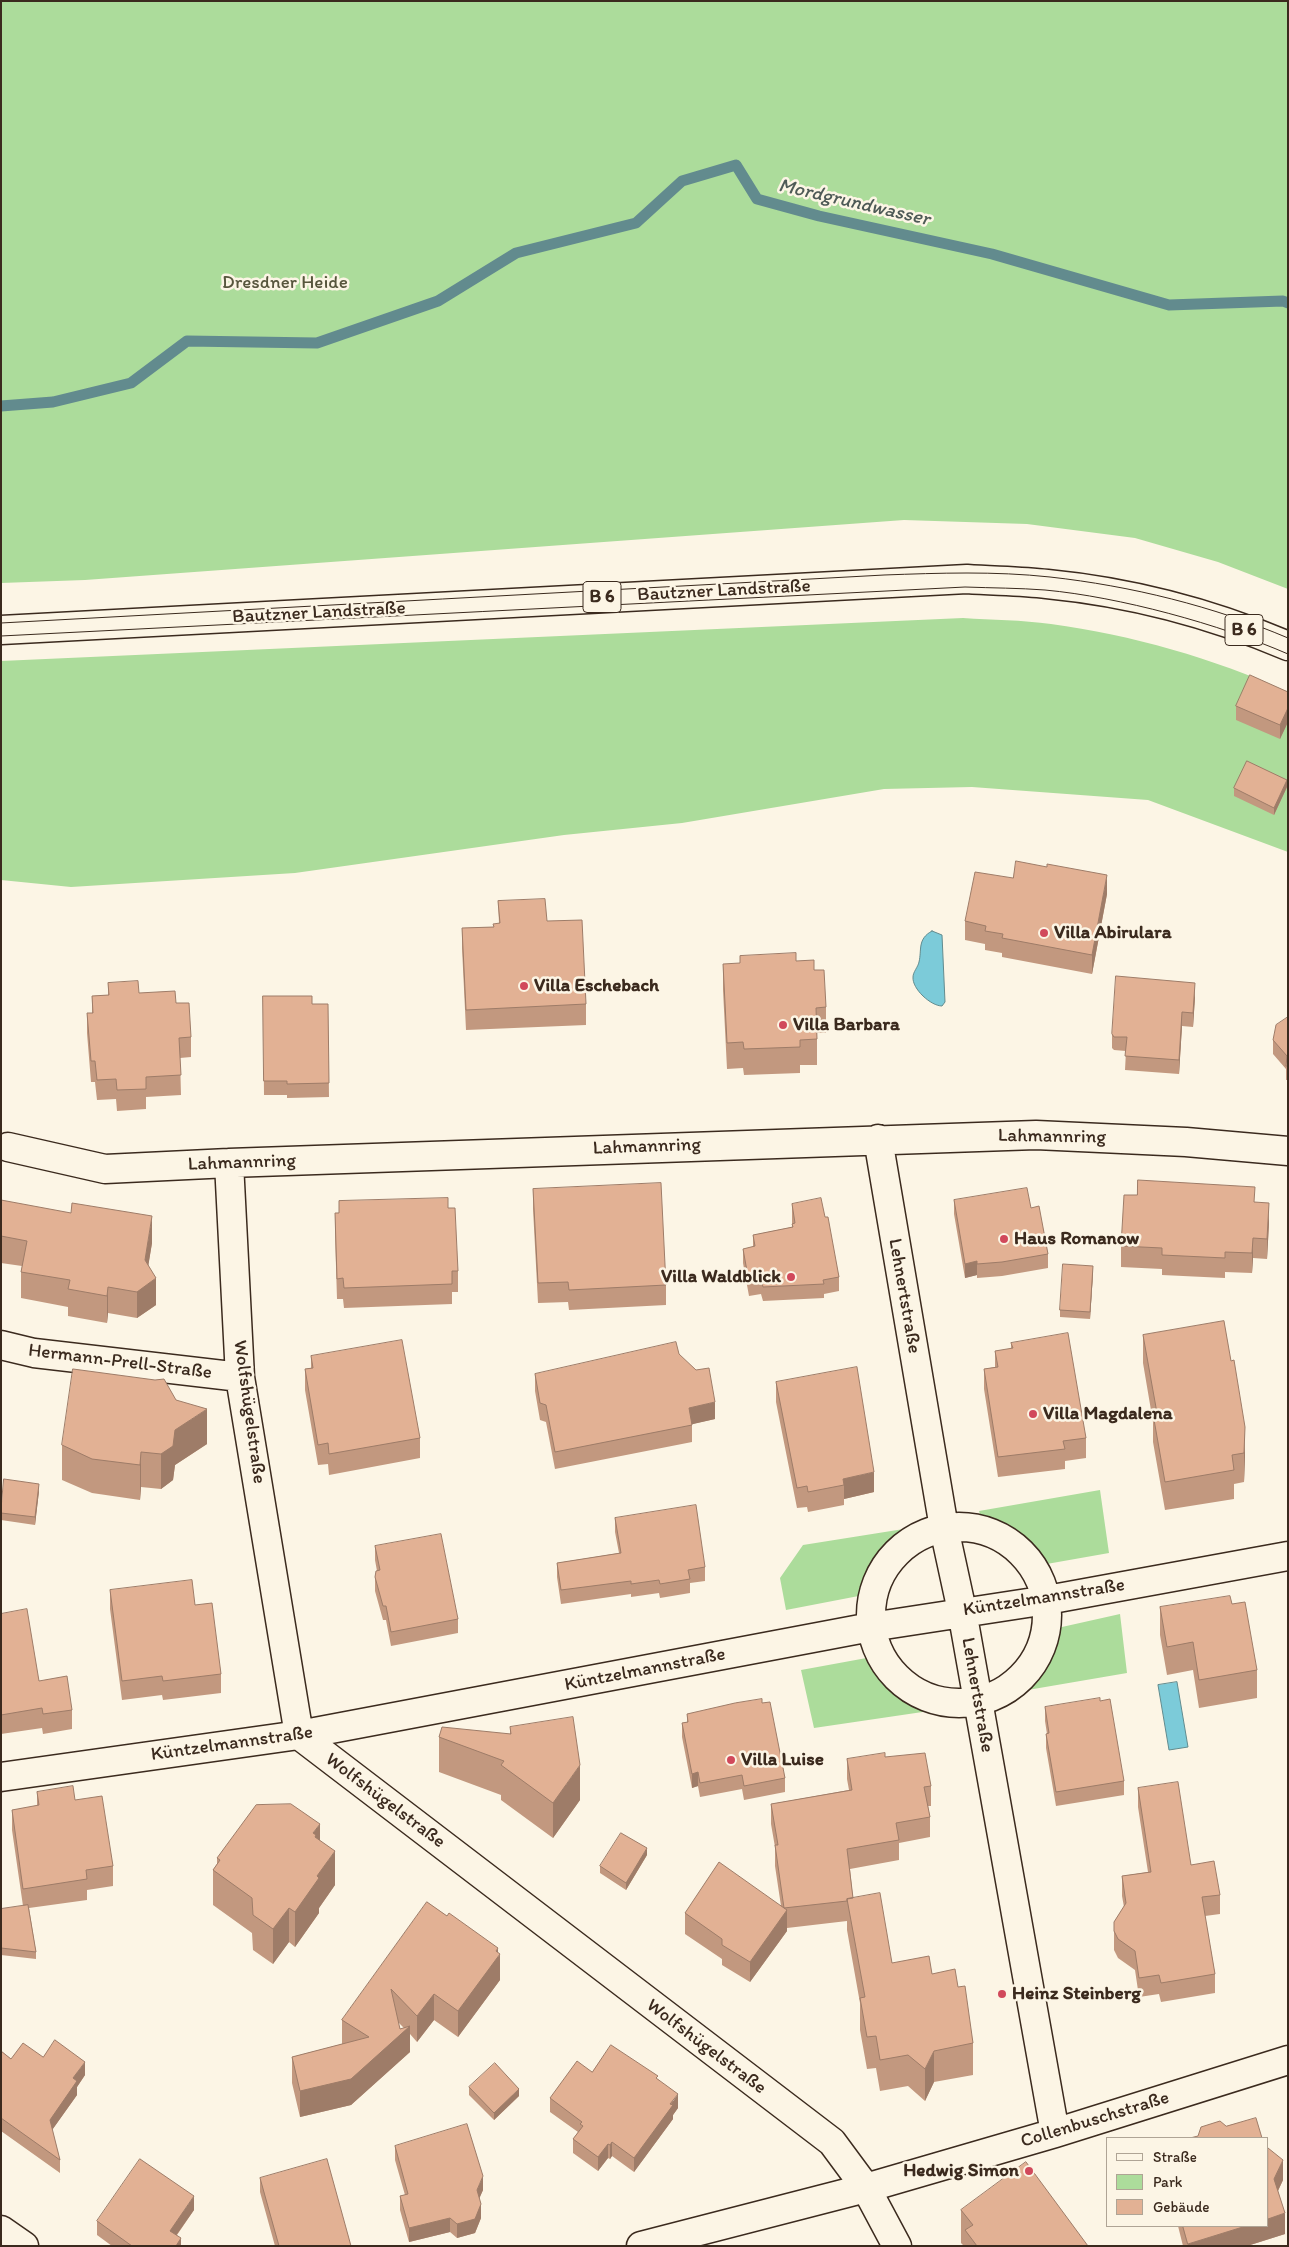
<!DOCTYPE html>
<meta charset="utf-8">
<style>
body{margin:0}
#map{position:relative;width:1289px;height:2247px;overflow:hidden;background:#fcf5e5;font-family:Itim,sans-serif}
canvas{display:block}
.frame{position:absolute;inset:0;border:2px solid #3b2a1e;pointer-events:none}
.legend{position:absolute;left:1106px;top:2137px;width:162px;height:90px;box-sizing:border-box;background:#fcf5e5;border:1px solid #afa495;margin:0;padding:6px 9px;list-style:none;font-size:15px;color:#3b2a1e}
.legend li{display:flex;align-items:center;gap:10px;height:25px}
.legend b{width:25px;border:1px solid #afa495}
</style>
<div id="map">
<canvas width="1289" height="2247"></canvas>
<div class="frame"></div>
<ul class="legend">
<li><b style="height:6px;background:#fcf5e5"></b>Straße</li>
<li><b style="height:14px;background:#acdc9b"></b>Park</li>
<li><b style="height:14px;background:#e2b194"></b>Gebäude</li>
</ul>
</div>
<script>
const ctx = document.querySelector('canvas').getContext('2d');
ctx.lineJoin = 'round';
function fillPath(path, color) { ctx.fillStyle = color; ctx.fill(path, 'evenodd'); }
function strokePath(path, color, width, dash) { ctx.strokeStyle = color; ctx.lineWidth = width; ctx.lineCap = dash ? 'butt' : 'round'; ctx.setLineDash(dash || []); ctx.stroke(path); }
function write(font, color, halo, rows, align = 'center') {
  ctx.font = font + ' Itim,sans-serif'; ctx.lineWidth = 5; ctx.setLineDash([]); ctx.textBaseline = 'middle'; ctx.strokeStyle = halo; ctx.fillStyle = color; for (const [text, x, y, turn = 0] of rows) {
    ctx.save(); ctx.translate(x, y); ctx.rotate((+turn || 0) * Math.PI / 180); ctx.textAlign = isNaN(turn) ? turn : align; if (halo) ctx.strokeText(text, 0, 0); ctx.fillText(text, 0, 0); ctx.restore();
  }
}
fillPath(new Path2D(`
 M 1,1 L 1288,1 L 1288,589 L 1218,562 L 1135,538 L 1027,524 L 904,520 L 85,580 L 1,583 Z
 M 963,618 C 992,620 1022,620 1051,624 C 1132,635 1213,658 1288,692 L 1288,852 L 1148,800 L 972,787 L 884,789 L 682,823 L 564,835 L 295,873 L 71,887 L 1,880 L 1,661 Z
 M 1100,1490 L 1109,1553 L 1041,1565 C 1025,1544 1008,1530 982,1521 L 979,1511 Z
 M 910,1528 C 888,1552 878,1563 869,1594 L 786,1610 L 780,1578 L 803,1545 Z
 M 1120,1614 L 1127,1673 L 1016,1692 C 1034,1672 1044,1654 1053,1629 Z
 M 872,1657 C 889,1686 907,1694 936,1710 L 814,1728 L 801,1670 Z`), '#acdc9b');
const water = new Path2D(`
 M 932,931 L 942,935 L 945,1002 L 942,1006 C 931,1006 912,989 913,977 C 913,972 918,967 919,962 C 922,950 917,939 932,931 Z
 M 1177,1682 L 1188,1747 L 1169,1750 L 1158,1685 Z`);
fillPath(water, '#7ccbd9');
strokePath(water, '#628b8e', 1);
strokePath(new Path2D(`
 M 1,406 L 53,402 L 131,383 L 187,341 L 317,343 L 438,301 L 516,253 L 636,223 L 682,181 L 736,165 L 757,199 L 819,216 L 992,254 L 1169,305 L 1283,301 L 1288,303`), '#628b8e', 11);
const minor = new Path2D(`
 M 878,1139 L 944,1528 L 962,1611 L 1055,2133
 M 8,1147 L 105,1169 L 229,1163 L 1036,1135 L 1186,1142 L 1288,1151
 M 229,1163 L 240,1377 L 299,1735 L 832,2142 L 866,2188 L 897,2246
 M 1,1345 L 34,1353 L 240,1377
 M871 1615a88 88 0 1 1 176 0a88 88 0 1 1-176 0Z
 M 1,1777 L 299,1735 L 871,1627 L 1047,1600 L 1288,1556
 M 1,2230 L 24,2246
 M 641,2246 L 866,2188 L 1055,2133 L 1288,2060`);
const major = new Path2D(`
 M 1,630 L 967,579 C 994,581 1021,581 1047,584 C 1129,592 1213,614 1288,646`);
strokePath(minor, '#3b2a1e', 31);
strokePath(major, '#3b2a1e', 31);
strokePath(minor, '#fcf5e5', 28);
strokePath(major, '#fcf5e5', 28);
strokePath(new Path2D(`
 M 1,623 L 884,575 C 939,573 995,571 1050,577 C 1131,586 1213,606 1288,638
 M 1,636 L 965,587 C 992,588 1019,588 1045,590 C 1120,597 1219,624 1288,654`), '#3b2a1e', 1);
fillPath(new Path2D(`
 M 1288,692 L 1288,722 L 1280,739 L 1236,720 L 1236,706 Z
 M 1287,787 L 1274,815 L 1234,796 L 1234,788 Z
 M 1107,894 L 1092,974 L 1002,957 L 1002,953 L 985,950 L 985,944 L 965,940 L 965,921 Z
 M 498,901 L 547,921 L 586,1004 L 586,1025 L 466,1030 L 462,948 L 462,928 L 494,927 L 499,923 Z
 M 723,964 L 814,970 L 826,1007 L 826,1033 L 817,1033 L 817,1065 L 800,1065 L 800,1073 L 744,1075 L 743,1068 L 727,1069 L 723,990 Z
 M 108,983 L 139,993 L 176,1003 L 191,1037 L 191,1057 L 180,1058 L 181,1095 L 146,1097 L 146,1109 L 117,1111 L 116,1099 L 97,1100 L 95,1082 L 91,1082 L 87,1033 L 87,1013 L 92,1013 L 92,996 L 108,995 Z
 M 263,996 L 312,1004 L 328,1004 L 329,1097 L 287,1098 L 287,1095 L 264,1095 Z
 M 1195,997 L 1193,1027 L 1182,1026 L 1179,1074 L 1125,1070 L 1126,1051 L 1114,1050 L 1112,1048 L 1112,1034 Z
 M 1288,1017 L 1288,1080 L 1286,1080 L 1286,1069 L 1273,1054 L 1273,1040 Z
 M 533,1189 L 666,1285 L 666,1305 L 569,1310 L 568,1302 L 538,1303 L 533,1209 Z
 M 1,1200 L 152,1243 L 148,1266 L 156,1305 L 137,1318 L 108,1313 L 107,1323 L 68,1316 L 68,1307 L 21,1298 L 21,1272 L 22,1266 L 1,1263 Z
 M 954,1200 L 1031,1208 L 1048,1254 L 1048,1268 L 1002,1276 L 977,1278 L 977,1275 L 965,1278 L 954,1214 Z
 M 1255,1202 L 1269,1223 L 1267,1259 L 1253,1258 L 1252,1273 L 1225,1272 L 1225,1278 L 1162,1275 L 1162,1269 L 1121,1267 L 1121,1246 Z
 M 792,1204 L 825,1217 L 839,1277 L 839,1291 L 824,1294 L 824,1298 L 763,1301 L 761,1294 L 749,1296 L 743,1263 L 743,1249 L 753,1247 L 753,1235 L 792,1227 Z
 M 448,1208 L 458,1271 L 458,1292 L 452,1292 L 452,1304 L 344,1308 L 343,1299 L 337,1299 L 335,1234 L 335,1213 Z
 M 1093,1273 L 1090,1319 L 1060,1317 L 1060,1310 Z
 M 1224,1321 L 1245,1456 L 1244,1482 L 1234,1484 L 1234,1499 L 1165,1510 L 1153,1442 L 1153,1422 L 1143,1363 L 1143,1335 Z
 M 1011,1343 L 1086,1438 L 1086,1458 L 1065,1461 L 1065,1469 L 998,1477 L 984,1389 L 984,1369 L 995,1367 L 995,1351 L 1011,1349 Z
 M 679,1354 L 715,1419 L 692,1424 L 692,1442 L 555,1469 L 546,1422 L 540,1420 L 535,1391 L 535,1374 Z
 M 311,1356 L 420,1438 L 420,1458 L 329,1475 L 328,1464 L 318,1465 L 305,1390 L 305,1369 L 311,1368 Z
 M 776,1382 L 874,1492 L 844,1499 L 844,1505 L 808,1512 L 807,1507 L 797,1508 L 776,1402 Z
 M 176,1400 L 207,1444 L 175,1465 L 173,1480 L 161,1489 L 141,1487 L 140,1500 L 92,1493 L 62,1480 L 62,1445 Z
 M 39,1491 L 35,1525 L 1,1520 L 1,1507 Z
 M 615,1518 L 705,1567 L 705,1581 L 690,1583 L 690,1593 L 660,1598 L 659,1593 L 631,1597 L 631,1594 L 561,1604 L 557,1577 L 557,1563 L 619,1553 L 615,1532 Z
 M 375,1546 L 458,1619 L 458,1633 L 391,1646 L 386,1620 L 383,1620 L 375,1591 L 375,1577 L 377,1571 L 375,1560 Z
 M 110,1590 L 195,1605 L 221,1674 L 221,1693 L 163,1700 L 162,1695 L 122,1700 L 110,1609 Z
 M 1232,1604 L 1257,1670 L 1257,1698 L 1199,1708 L 1193,1670 L 1167,1675 L 1160,1635 L 1160,1607 Z
 M 1,1614 L 39,1681 L 72,1710 L 72,1729 L 43,1734 L 42,1728 L 1,1734 Z
 M 762,1703 L 785,1778 L 785,1792 L 744,1800 L 742,1789 L 700,1797 L 698,1786 L 692,1788 L 682,1737 L 682,1723 L 687,1722 L 687,1714 Z
 M 1045,1707 L 1124,1781 L 1124,1795 L 1056,1806 L 1046,1748 L 1046,1734 L 1047,1734 L 1045,1721 Z
 M 510,1727 L 580,1800 L 553,1838 L 501,1800 L 501,1795 L 439,1772 L 439,1737 L 510,1734 Z
 M 885,1757 L 931,1786 L 931,1806 L 928,1806 L 930,1817 L 930,1837 L 899,1843 L 899,1860 L 850,1869 L 853,1898 L 892,1963 L 932,1974 L 958,1987 L 973,2043 L 973,2075 L 934,2082 L 925,2101 L 908,2086 L 880,2091 L 876,2068 L 867,2069 L 860,2030 L 860,2003 L 847,1930 L 847,1921 L 787,1928 L 787,1931 L 750,1982 L 722,1965 L 722,1959 L 685,1934 L 685,1913 L 781,1906 L 775,1866 L 775,1847 L 771,1824 L 771,1804 L 849,1790 L 847,1779 L 847,1759 Z
 M 1138,1788 L 1191,1865 L 1220,1895 L 1220,1914 L 1205,1916 L 1215,1974 L 1215,1993 L 1161,2002 L 1159,1994 L 1139,1997 L 1135,1970 L 1118,1958 L 1114,1950 L 1114,1922 L 1124,1907 L 1122,1896 L 1122,1876 L 1148,1872 L 1138,1807 Z
 M 37,1792 L 75,1800 L 113,1866 L 113,1886 L 87,1890 L 87,1900 L 29,1908 L 36,1952 L 36,1959 L 1,1955 L 1,1909 L 23,1906 L 12,1830 L 12,1810 L 37,1806 Z
 M 320,1840 L 335,1885 L 319,1908 L 319,1913 L 295,1947 L 289,1942 L 273,1964 L 253,1950 L 252,1933 L 213,1905 L 213,1870 L 217,1864 L 217,1858 Z
 M 647,1855 L 626,1890 L 600,1873 L 600,1866 Z
 M 427,1902 L 498,1952 L 500,1980 L 458,2037 L 434,2020 L 417,2042 L 410,2034 L 410,2052 L 351,2105 L 300,2117 L 292,2083 L 292,2057 L 342,2044 L 342,2020 ZM 398,2022 L 404,2028 L 400,2029 Z
 M 1,2051 L 11,2059 L 43,2057 L 85,2075 L 77,2087 L 77,2095 L 52,2130 L 60,2160 L 60,2173 L 1,2131 Z
 M 592,2072 L 658,2079 L 678,2108 L 673,2115 L 673,2119 L 634,2172 L 612,2156 L 610,2159 L 608,2158 L 598,2171 L 573,2153 L 573,2139 L 578,2132 L 550,2112 L 550,2098 Z
 M 469,2087 L 519,2096 L 494,2120 L 469,2095 Z
 M 395,2146 L 483,2190 L 479,2198 L 481,2218 L 475,2233 L 457,2238 L 450,2232 L 409,2242 L 400,2210 L 400,2196 L 405,2195 L 395,2160 Z
 M 1268,2148 L 1283,2180 L 1278,2191 L 1285,2234 L 1247,2246 L 1183,2246 L 1178,2226 L 1268,2226 Z
 M 260,2178 L 351,2246 L 275,2246 L 260,2192 Z
 M 194,2210 L 177,2235 L 181,2246 L 112,2246 L 97,2235 L 97,2221 Z
 M 961,2210 L 1088,2246 L 964,2246 L 961,2243 Z`), '#c2987f');
fillPath(new Path2D(`
 M 1288,708 L 1288,722 L 1280,739 L 1280,725 Z
 M 1287,780 L 1287,787 L 1274,815 L 1274,808 Z
 M 1107,875 L 1107,894 L 1092,974 L 1092,955 Z
 M 1195,983 L 1195,997 L 1193,1027 L 1193,1013 Z
 M 1182,1012 L 1182,1026 L 1179,1074 L 1179,1060 Z
 M 1269,1203 L 1269,1223 L 1267,1259 L 1267,1239 Z
 M 152,1216 L 152,1243 L 145,1286 L 156,1278 L 156,1305 L 137,1318 L 137,1292 L 145,1260 Z
 M 1253,1238 L 1253,1258 L 1252,1273 L 1252,1253 Z
 M 977,1261 L 977,1275 L 965,1278 L 965,1264 Z
 M 1093,1266 L 1093,1273 L 1090,1319 L 1090,1312 Z
 M 108,1287 L 108,1313 L 107,1323 L 107,1296 Z
 M 715,1402 L 715,1419 L 689,1425 L 689,1408 Z
 M 207,1409 L 207,1444 L 175,1465 L 173,1480 L 161,1489 L 161,1454 L 175,1430 Z
 M 1245,1427 L 1245,1456 L 1244,1482 L 1244,1453 Z
 M 141,1452 L 141,1487 L 140,1500 L 140,1465 Z
 M 874,1472 L 874,1492 L 844,1499 L 844,1485 L 843,1479 Z
 M 39,1484 L 39,1491 L 35,1525 L 35,1517 Z
 M 580,1765 L 580,1800 L 553,1838 L 553,1803 Z
 M 698,1772 L 698,1786 L 692,1788 L 692,1774 Z
 M 320,1824 L 320,1859 L 313,1833 Z
 M 647,1848 L 647,1855 L 626,1890 L 626,1883 Z
 M 335,1851 L 335,1885 L 319,1908 L 319,1913 L 295,1947 L 295,1912 L 317,1876 Z
 M 289,1908 L 289,1942 L 273,1964 L 273,1929 Z
 M 787,1910 L 787,1931 L 750,1982 L 750,1962 Z
 M 498,1948 L 498,1957 L 500,1954 L 500,1980 L 458,2037 L 458,2011 Z
 M 434,1994 L 434,2020 L 417,2042 L 417,2016 Z
 M 410,2026 L 410,2052 L 351,2105 L 300,2117 L 300,2091 Z
 M 934,2051 L 934,2082 L 925,2101 L 925,2069 Z
 M 85,2062 L 85,2075 L 77,2087 L 77,2095 L 50,2133 L 50,2120 L 73,2078 Z
 M 519,2089 L 519,2096 L 494,2120 L 494,2113 Z
 M 678,2094 L 678,2108 L 673,2115 L 673,2119 L 634,2172 L 634,2158 Z
 M 612,2142 L 612,2156 L 610,2159 L 610,2145 Z
 M 608,2144 L 608,2158 L 598,2171 L 598,2157 Z
 M 1283,2160 L 1283,2180 L 1274,2199 L 1274,2179 Z
 M 483,2176 L 483,2190 L 477,2204 L 477,2190 Z
 M 194,2196 L 194,2210 L 170,2244 L 170,2231 Z
 M 481,2204 L 481,2218 L 475,2233 L 457,2238 L 457,2224 Z
 M 1285,2213 L 1285,2234 L 1247,2246 L 1188,2246 L 1188,2244 L 1246,2226 L 1268,2226 L 1268,2219 Z
 M 450,2218 L 450,2232 L 409,2242 L 409,2228 Z
 M 181,2238 L 181,2246 L 176,2246 Z`), '#9e7c68');
const building = new Path2D(`
 M 1250,675 L 1288,692 L 1288,708 L 1280,725 L 1236,706 Z
 M 1247,761 L 1287,780 L 1274,808 L 1234,788 Z
 M 1016,861 L 1047,867 L 1047,864 L 1107,875 L 1092,955 L 1002,938 L 1003,934 L 985,931 L 986,926 L 965,921 L 975,872 L 1013,878 Z
 M 545,899 L 547,921 L 582,920 L 586,1004 L 466,1010 L 462,928 L 494,927 L 493,924 L 500,923 L 498,901 Z
 M 796,953 L 796,961 L 814,960 L 814,970 L 824,970 L 826,1007 L 816,1008 L 817,1039 L 800,1040 L 800,1047 L 744,1049 L 743,1042 L 727,1043 L 723,964 L 740,963 L 740,956 Z
 M 1116,976 L 1195,983 L 1193,1013 L 1182,1012 L 1179,1060 L 1125,1056 L 1127,1037 L 1114,1037 L 1112,1034 Z
 M 138,981 L 139,993 L 175,991 L 176,1003 L 189,1003 L 191,1037 L 179,1038 L 181,1075 L 146,1077 L 146,1089 L 117,1090 L 116,1079 L 97,1080 L 95,1061 L 91,1061 L 87,1013 L 93,1013 L 92,996 L 109,995 L 108,983 Z
 M 263,996 L 312,996 L 312,1004 L 328,1004 L 329,1083 L 287,1084 L 287,1081 L 264,1081 Z
 M 1288,1017 L 1288,1066 L 1286,1066 L 1287,1056 L 1273,1040 L 1276,1025 Z
 M 1138,1180 L 1255,1187 L 1254,1202 L 1269,1203 L 1267,1239 L 1253,1238 L 1252,1253 L 1225,1252 L 1225,1258 L 1162,1255 L 1162,1248 L 1121,1246 L 1124,1195 L 1137,1195 Z
 M 661,1183 L 666,1285 L 569,1290 L 568,1282 L 538,1283 L 533,1189 Z
 M 1027,1188 L 1031,1208 L 1039,1206 L 1048,1254 L 1002,1262 L 977,1264 L 977,1261 L 965,1264 L 954,1200 Z
 M 448,1198 L 448,1208 L 455,1208 L 458,1271 L 452,1271 L 452,1284 L 344,1288 L 343,1278 L 337,1279 L 335,1213 L 339,1213 L 339,1201 Z
 M 821,1198 L 825,1217 L 828,1217 L 839,1277 L 823,1280 L 824,1284 L 763,1287 L 761,1280 L 749,1282 L 743,1249 L 755,1246 L 753,1235 L 793,1227 L 792,1224 L 795,1223 L 792,1204 Z
 M 1,1200 L 71,1213 L 72,1203 L 152,1216 L 145,1260 L 156,1278 L 137,1292 L 108,1287 L 107,1296 L 68,1289 L 70,1280 L 21,1272 L 27,1241 L 1,1236 Z
 M 1063,1264 L 1093,1266 L 1090,1312 L 1060,1310 Z
 M 1224,1321 L 1231,1361 L 1234,1360 L 1245,1427 L 1244,1453 L 1232,1455 L 1234,1470 L 1165,1482 L 1153,1414 L 1157,1413 L 1143,1335 Z
 M 1068,1333 L 1086,1438 L 1063,1441 L 1065,1449 L 998,1457 L 984,1369 L 998,1367 L 995,1351 L 1013,1348 L 1011,1343 Z
 M 402,1340 L 420,1438 L 329,1454 L 328,1443 L 318,1445 L 305,1369 L 313,1368 L 311,1356 Z
 M 676,1342 L 679,1354 L 696,1370 L 709,1368 L 715,1402 L 689,1408 L 692,1425 L 555,1452 L 546,1405 L 540,1403 L 535,1374 Z
 M 857,1367 L 874,1472 L 843,1479 L 844,1485 L 808,1492 L 807,1486 L 797,1488 L 776,1382 Z
 M 73,1369 L 155,1380 L 164,1379 L 176,1400 L 207,1409 L 175,1430 L 173,1446 L 161,1454 L 141,1452 L 140,1465 L 92,1459 L 62,1445 Z
 M 4,1479 L 39,1484 L 35,1517 L 1,1513 Z
 M 696,1505 L 705,1567 L 688,1570 L 690,1579 L 660,1584 L 659,1580 L 631,1584 L 631,1581 L 561,1590 L 557,1563 L 621,1553 L 615,1518 Z
 M 441,1534 L 458,1619 L 391,1632 L 386,1606 L 383,1606 L 375,1577 L 376,1571 L 380,1570 L 375,1546 Z
 M 192,1580 L 195,1605 L 212,1603 L 221,1674 L 163,1681 L 162,1676 L 122,1681 L 110,1590 Z
 M 1230,1596 L 1232,1604 L 1245,1602 L 1257,1670 L 1199,1680 L 1193,1642 L 1167,1647 L 1160,1607 Z
 M 27,1609 L 39,1681 L 67,1676 L 72,1710 L 43,1714 L 42,1708 L 1,1715 L 1,1614 Z
 M 1100,1698 L 1100,1701 L 1110,1699 L 1124,1781 L 1056,1792 L 1046,1734 L 1049,1733 L 1045,1707 Z
 M 762,1699 L 762,1703 L 770,1702 L 785,1778 L 744,1786 L 742,1775 L 700,1783 L 698,1772 L 692,1774 L 682,1723 L 688,1722 L 687,1714 L 735,1703 Z
 M 573,1717 L 580,1765 L 553,1803 L 501,1765 L 504,1761 L 439,1737 L 442,1727 L 511,1734 L 510,1727 Z
 M 885,1753 L 885,1757 L 925,1753 L 931,1786 L 924,1787 L 930,1817 L 896,1823 L 899,1840 L 847,1849 L 853,1898 L 847,1899 L 847,1901 L 784,1908 L 787,1910 L 750,1962 L 722,1945 L 722,1939 L 685,1913 L 719,1862 L 784,1908 L 775,1845 L 778,1845 L 771,1804 L 852,1790 L 847,1759 Z
 M 1178,1782 L 1191,1865 L 1214,1861 L 1220,1895 L 1202,1897 L 1215,1974 L 1161,1983 L 1159,1975 L 1139,1978 L 1135,1951 L 1118,1939 L 1114,1931 L 1114,1922 L 1126,1903 L 1122,1876 L 1151,1872 L 1138,1788 Z
 M 73,1786 L 75,1800 L 102,1796 L 113,1866 L 86,1870 L 87,1879 L 23,1889 L 12,1810 L 39,1805 L 37,1792 Z
 M 291,1804 L 320,1824 L 313,1833 L 316,1835 L 315,1837 L 335,1851 L 317,1876 L 319,1878 L 295,1912 L 289,1908 L 273,1929 L 253,1915 L 252,1898 L 213,1870 L 220,1860 L 217,1858 L 256,1805 Z
 M 621,1833 L 647,1848 L 626,1883 L 600,1866 Z
 M 880,1893 L 892,1963 L 929,1956 L 932,1974 L 955,1969 L 958,1987 L 965,1986 L 973,2043 L 934,2051 L 925,2069 L 908,2055 L 880,2060 L 876,2036 L 867,2037 L 860,1998 L 865,1997 L 847,1899 Z
 M 427,1902 L 447,1916 L 449,1913 L 498,1948 L 496,1951 L 500,1954 L 458,2011 L 434,1994 L 417,2016 L 391,1989 L 400,2029 L 410,2026 L 351,2079 L 300,2091 L 292,2057 L 369,2037 L 342,2020 Z
 M 28,1905 L 36,1952 L 1,1948 L 1,1909 Z
 M 55,2040 L 85,2062 L 73,2078 L 77,2081 L 50,2120 L 60,2160 L 1,2118 L 1,2051 L 11,2059 L 23,2043 L 43,2057 Z
 M 611,2045 L 658,2076 L 656,2078 L 678,2094 L 670,2104 L 673,2105 L 634,2158 L 612,2142 L 610,2145 L 608,2144 L 598,2157 L 573,2139 L 583,2126 L 580,2124 L 582,2122 L 550,2098 L 577,2061 L 592,2072 Z
 M 495,2063 L 519,2089 L 494,2113 L 469,2087 Z
 M 1256,2118 L 1262,2138 L 1190,2138 L 1198,2136 L 1201,2127 L 1220,2121 L 1226,2126 Z
 M 467,2124 L 483,2176 L 477,2190 L 481,2204 L 475,2219 L 457,2224 L 450,2218 L 409,2228 L 400,2196 L 408,2194 L 395,2146 Z
 M 1268,2148 L 1283,2160 L 1274,2179 L 1285,2213 L 1268,2219 Z
 M 140,2159 L 194,2196 L 170,2231 L 181,2238 L 176,2246 L 132,2246 L 97,2221 Z
 M 327,2159 L 351,2246 L 279,2246 L 260,2178 Z
 M 1026,2162 L 1088,2246 L 977,2246 L 965,2230 L 973,2225 L 961,2210 Z
 M 1183,2226 L 1246,2226 L 1188,2244 Z`);
fillPath(building, '#e2b194');
strokePath(building, '#9e7c68', 1);
for (const [x, y, r, color] of [
 [1044,933,5,"#d1495b"],
 [524,986,5,"#d1495b"],
 [783,1025,5,"#d1495b"],
 [1004,1239,5,"#d1495b"],
 [791,1277,5,"#d1495b"],
 [1033,1414,5,"#d1495b"],
 [731,1760,5,"#d1495b"],
 [1002,1994,5,"#d1495b"],
 [1029,2171,5,"#d1495b"]
]) { const dot = new Path2D(); dot.arc(x, y, r, 0, 2 * Math.PI); ctx.fillStyle = color; ctx.fill(dot); strokePath(dot, '#fcf5e5', 2); }
for (const [x, y, w] of [
 [602,597,38],
 [1244,630,38]
]) { const box = new Path2D(); box.roundRect(x - w / 2, y - 15.5, w, 31, 4); ctx.fillStyle = '#fcf5e5'; ctx.fill(box); strokePath(box, '#3b2a1e', 1); }
write('bold 18px', '#3b2a1e', null, [
 ["B 6",602,597],
 ["B 6",1244,630]
]);
write('19px', '#57563d', '#fcf5e5', [
 ["Dresdner Heide",285,283]
]);
write('19px', '#3b2a1e', '#fcf5e5', [
 ["Bautzner Landstraße",724,591,-3],
 ["Bautzner Landstraße",319,613,-3],
 ["Lahmannring",1052,1137,1],
 ["Lahmannring",647,1147,-2],
 ["Lahmannring",242,1163,-2],
 ["Lehnertstraße",904,1296,80],
 ["Hermann-Prell-Straße",120,1362,7],
 ["Wolfshügelstraße",249,1412,82],
 ["Küntzelmannstraße",1044,1598,-9],
 ["Küntzelmannstraße",645,1670,-11],
 ["Lehnertstraße",977,1695,80],
 ["Küntzelmannstraße",232,1744,-8],
 ["Wolfshügelstraße",385,1801,37],
 ["Wolfshügelstraße",706,2047,37],
 ["Collenbuschstraße",1095,2120,-17]
]);
write('bold 19px', '#3b2a1e', '#fcf5e5', [
 ["Villa Abirulara",1054,933],
 ["Villa Eschebach",534,986],
 ["Villa Barbara",793,1025],
 ["Haus Romanow",1014,1239],
 ["Villa Waldblick",781,1277,"right"],
 ["Villa Magdalena",1043,1414],
 ["Villa Luise",741,1760],
 ["Heinz Steinberg",1012,1994],
 ["Hedwig Simon",1019,2171,"right"]
], 'left');
write('italic 20px', '#4e5a56', '#fcf5e5', [
 ["Mordgrundwasser",854,203,13]
]);
</script>
